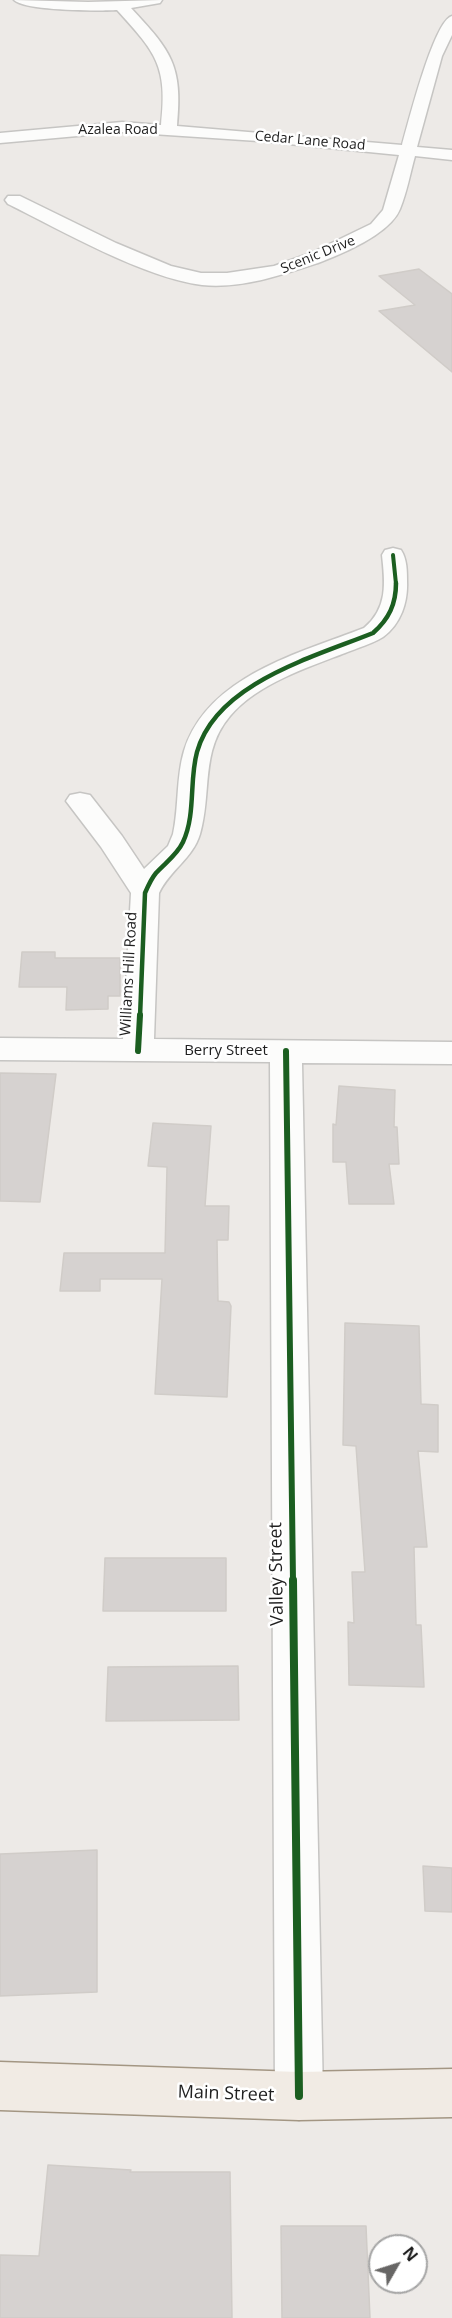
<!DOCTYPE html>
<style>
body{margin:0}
#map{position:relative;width:452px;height:2318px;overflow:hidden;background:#edeae7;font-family:"Open Sans",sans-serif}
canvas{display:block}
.north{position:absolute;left:368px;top:2234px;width:60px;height:60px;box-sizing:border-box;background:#fff;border:2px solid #a5a5a5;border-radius:50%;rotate:51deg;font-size:16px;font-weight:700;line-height:24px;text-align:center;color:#1f1f1f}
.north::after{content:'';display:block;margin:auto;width:21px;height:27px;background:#676665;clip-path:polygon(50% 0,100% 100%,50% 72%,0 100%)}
</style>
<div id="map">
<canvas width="452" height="2318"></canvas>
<div class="north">N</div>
</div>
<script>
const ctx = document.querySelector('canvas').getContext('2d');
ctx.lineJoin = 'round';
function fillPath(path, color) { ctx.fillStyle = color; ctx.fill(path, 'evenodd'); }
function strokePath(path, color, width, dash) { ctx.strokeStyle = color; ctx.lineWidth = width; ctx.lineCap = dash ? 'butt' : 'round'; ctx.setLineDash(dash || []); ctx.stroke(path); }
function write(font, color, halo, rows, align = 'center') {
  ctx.font = font + ' "Open Sans",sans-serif'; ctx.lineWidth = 5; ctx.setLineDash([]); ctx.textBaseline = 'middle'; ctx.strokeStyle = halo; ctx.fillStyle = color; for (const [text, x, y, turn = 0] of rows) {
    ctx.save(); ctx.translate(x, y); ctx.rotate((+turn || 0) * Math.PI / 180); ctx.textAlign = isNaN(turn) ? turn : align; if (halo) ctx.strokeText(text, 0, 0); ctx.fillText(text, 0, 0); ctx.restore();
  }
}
const building = new Path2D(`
 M 419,269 L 452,294 L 452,372 L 379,311 L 415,305 L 379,276 Z
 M 22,952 L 55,952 L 55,958 L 120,958 L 120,996 L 108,996 L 108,1009 L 66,1010 L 67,987 L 19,987 Z
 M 0,1073 L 56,1074 L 40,1202 L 0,1201 Z
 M 339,1086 L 395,1090 L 394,1127 L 397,1127 L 399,1164 L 389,1164 L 394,1204 L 349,1204 L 346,1162 L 333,1162 L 333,1124 L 336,1125 Z
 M 153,1123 L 211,1126 L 205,1206 L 229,1206 L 228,1240 L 217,1240 L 218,1301 L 229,1302 L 231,1306 L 227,1397 L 155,1394 L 162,1279 L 100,1279 L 100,1291 L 60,1291 L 64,1253 L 165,1253 L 167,1167 L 148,1166 Z
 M 345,1323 L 419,1326 L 421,1404 L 438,1405 L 438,1452 L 418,1451 L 427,1547 L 414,1547 L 416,1625 L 421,1625 L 424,1687 L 349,1685 L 348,1622 L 354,1623 L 352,1572 L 365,1572 L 356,1446 L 343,1445 Z
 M 105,1558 L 226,1558 L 226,1611 L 103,1611 Z
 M 238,1666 L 239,1720 L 106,1721 L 108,1667 Z
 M 97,1850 L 97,1992 L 0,1996 L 0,1854 Z
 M 423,1866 L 452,1868 L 452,1912 L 425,1911 Z
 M 48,2165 L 131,2170 L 130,2172 L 230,2172 L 232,2318 L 0,2318 L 0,2255 L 39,2256 Z
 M 281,2226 L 366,2226 L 370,2318 L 282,2318 Z`);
fillPath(building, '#d6d2d0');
strokePath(building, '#d0ccc8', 1.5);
const minor = new Path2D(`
 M 14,0 L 88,2 L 162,0 L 160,3 L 131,8 C 171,51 183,65 177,126 L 402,145 C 408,124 434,20 452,16 L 452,35 L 442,56 L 417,147 L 452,150 L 452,160 L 415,156 C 410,174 407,192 400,209 C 390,234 342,254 318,263 C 282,275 241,289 202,285 C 144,278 61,230 8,204 L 5,200 L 8,196 L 20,196 L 116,243 L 171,266 L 201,273 L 227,273 L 274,266 L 311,253 L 371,224 L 383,210 L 399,155 L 258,141 L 122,132 L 0,143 L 0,133 L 122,122 L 161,125 C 168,65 155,52 117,10 C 98,11 25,11 14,0 Z
 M 393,548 L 401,550 C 407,559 407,571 407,581 C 408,602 401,624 383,637 C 372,644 357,648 345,653 C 306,668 257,684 230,716 C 200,751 212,793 200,834 C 193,858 170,870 159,893 L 154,1039 L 452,1042 L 452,1064 L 302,1063 L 323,2096 L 316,2113 L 299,2120 L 282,2113 L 275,2096 L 270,1062 L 0,1060 L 0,1038 L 123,1039 L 131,893 L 101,847 L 66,801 L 70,795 L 80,793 L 90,795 L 122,836 L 144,869 L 168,846 L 173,834 C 179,807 176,777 184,751 C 207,676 300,653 364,628 C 388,608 385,583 382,555 L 385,550 Z`);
const major = new Path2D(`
 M 0,2062 L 299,2072 L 452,2069 L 452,2117 L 299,2120 L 0,2110 Z`);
strokePath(minor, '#c6c5c3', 3);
strokePath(major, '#a39683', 3);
fillPath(minor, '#fcfcfb');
fillPath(major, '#f1ebe4');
strokePath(new Path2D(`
 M 393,555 L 396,584`), '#1b5e20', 4);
strokePath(new Path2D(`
 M 140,1017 L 145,893 C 148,886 151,879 156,873 C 165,863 177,855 183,842 C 196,814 189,781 197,752 C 216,683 314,657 373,633 C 389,619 396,604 396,583`), '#1b5e20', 4.5);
strokePath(new Path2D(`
 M 138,1051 L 140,1015
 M 286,1051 L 293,1581`), '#1b5e20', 6);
strokePath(new Path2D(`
 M 293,1580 L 299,2096`), '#1b5e20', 8);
write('14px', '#1f1f1f', '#fff', [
 ["Azalea Road",118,130],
 ["Cedar Lane Road",310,141,5],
 ["Scenic Drive",318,255,-22]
]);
write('15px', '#1f1f1f', '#fff', [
 ["Williams Hill Road",129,974,-87],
 ["Berry Street",226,1051]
]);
write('18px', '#1f1f1f', '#fff', [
 ["Valley Street",277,1574,-91],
 ["Main Street",226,2094,2]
]);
</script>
